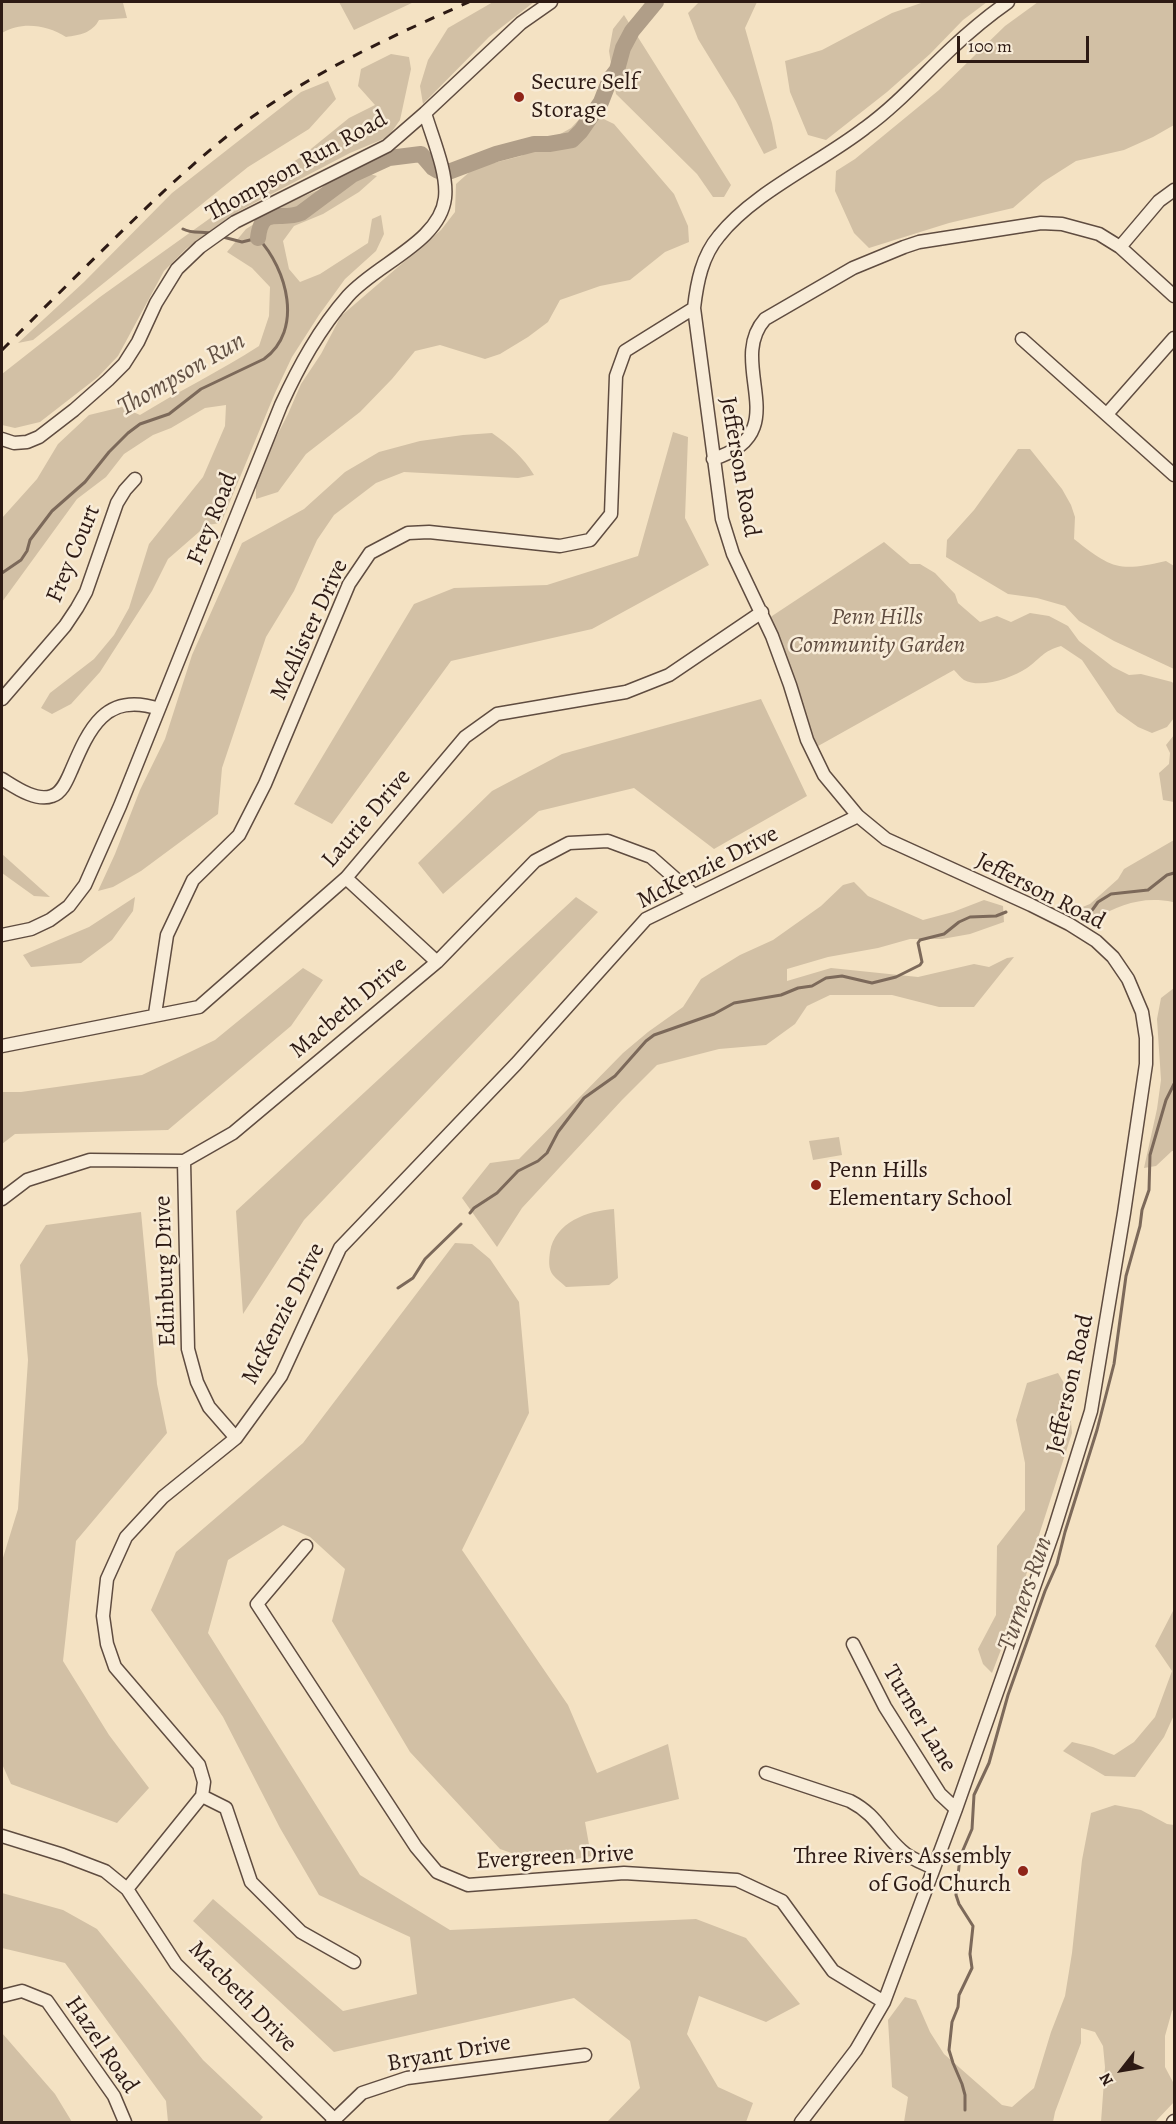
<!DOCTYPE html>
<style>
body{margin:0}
#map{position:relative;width:1176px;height:2124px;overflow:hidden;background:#f4e2c3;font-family:Alegreya,serif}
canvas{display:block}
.frame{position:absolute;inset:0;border:3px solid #2d1a14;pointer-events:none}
.north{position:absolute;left:1092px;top:2040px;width:60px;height:60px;-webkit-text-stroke:4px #f8ecd8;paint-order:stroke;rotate:239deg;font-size:16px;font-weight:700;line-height:24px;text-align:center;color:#2d1a14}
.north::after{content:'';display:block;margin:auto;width:21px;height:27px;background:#2d1a14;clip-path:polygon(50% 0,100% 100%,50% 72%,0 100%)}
.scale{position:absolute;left:957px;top:36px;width:132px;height:27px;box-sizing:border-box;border:3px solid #2d1a14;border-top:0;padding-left:8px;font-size:18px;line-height:21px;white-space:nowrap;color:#2d1a14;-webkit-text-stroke:4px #f8ecd8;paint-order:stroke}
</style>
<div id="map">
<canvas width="1176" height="2124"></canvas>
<div class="frame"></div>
<div class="north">N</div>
<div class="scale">100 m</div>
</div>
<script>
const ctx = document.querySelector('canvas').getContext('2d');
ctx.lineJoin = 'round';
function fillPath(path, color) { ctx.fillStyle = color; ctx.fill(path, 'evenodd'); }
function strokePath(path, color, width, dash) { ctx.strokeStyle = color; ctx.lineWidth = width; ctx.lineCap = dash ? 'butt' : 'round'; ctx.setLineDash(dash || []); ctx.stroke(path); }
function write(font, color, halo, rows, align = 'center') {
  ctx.font = font + ' Alegreya,serif'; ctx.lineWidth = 5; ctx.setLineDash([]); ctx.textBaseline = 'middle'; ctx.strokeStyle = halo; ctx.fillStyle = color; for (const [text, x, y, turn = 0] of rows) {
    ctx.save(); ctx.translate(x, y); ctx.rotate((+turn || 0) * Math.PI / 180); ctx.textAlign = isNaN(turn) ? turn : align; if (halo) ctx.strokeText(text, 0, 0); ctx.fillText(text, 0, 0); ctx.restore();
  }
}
fillPath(new Path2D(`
 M 2,2 L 115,2 L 123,3 L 127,18 L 99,20 C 92,33 80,35 66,37 C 47,25 22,21 2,33 Z
 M 339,2 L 414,2 L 354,30 Z
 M 493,2 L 534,2 L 489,37 L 423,104 L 420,86 L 428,60 L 448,28 Z
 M 699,2 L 757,2 L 745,28 L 772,123 L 777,148 L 764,154 L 736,101 L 698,39 L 688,13 Z
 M 924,2 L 987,2 L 963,20 L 930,54 L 887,92 L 826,140 L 808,135 L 790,92 L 785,61 L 822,50 L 892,13 Z
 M 1038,2 L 1174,2 L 1174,125 L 1153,137 L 1124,150 L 1076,161 L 1043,182 L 1013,208 L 949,223 L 869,248 L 854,233 L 835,191 L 836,171 L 855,159 L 939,90 L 1005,26 Z
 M 624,15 L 731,185 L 724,197 L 713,197 L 697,174 L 616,94 L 609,51 L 613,29 Z
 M 391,54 L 409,57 L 411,69 L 400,120 L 388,137 L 350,153 L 239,211 L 187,248 L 164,271 L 118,356 L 98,377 L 40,422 L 15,428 L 2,425 L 2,374 L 100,297 L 209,219 L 245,192 L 301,157 L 349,118 L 375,105 L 358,86 L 361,69 Z
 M 328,81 L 336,99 L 309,129 L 248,167 L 33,340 L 18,343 L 84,282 L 172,193 L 301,92 Z
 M 587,111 L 614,124 L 674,194 L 688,226 L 689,242 L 665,252 L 630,280 L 600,286 L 560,300 L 548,322 L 528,337 L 500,354 L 485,359 L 440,345 L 415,351 L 392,379 L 360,412 L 306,454 L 278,492 L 256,499 L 256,486 L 270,449 L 288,414 L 301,384 L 321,354 L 341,316 L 441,230 L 455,212 L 456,184 L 474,168 L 521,156 L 571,128 Z
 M 370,174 L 377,176 L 359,192 L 323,214 L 294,226 L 283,241 L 289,269 L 300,282 L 320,274 L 368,243 L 372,219 L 381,215 L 384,234 L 376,251 L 345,279 L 319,315 L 292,357 L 275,393 L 221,523 L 207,525 L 168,559 L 152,591 L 100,672 L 71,704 L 52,714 L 41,708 L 50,693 L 94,659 L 114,635 L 129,608 L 149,544 L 203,477 L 225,426 L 226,405 L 205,408 L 171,428 L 153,435 L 124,454 L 106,477 L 77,499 L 2,602 L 2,518 L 37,479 L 58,444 L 89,415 L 122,407 L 140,415 C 179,391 220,371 259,346 L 269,316 L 270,287 L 252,268 L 227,252 L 246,229 L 290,202 L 316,191 Z
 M 673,432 L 688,437 L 685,518 L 709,565 L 592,629 L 451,661 L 332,824 L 294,804 L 414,604 L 454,588 L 547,585 L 638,556 Z
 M 492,433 C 509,445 523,457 534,475 L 518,478 L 404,472 L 376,483 L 334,515 L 317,540 L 294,591 L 266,637 L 222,768 L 218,814 L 141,871 L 113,887 L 98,891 L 115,854 L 140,790 L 165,739 L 192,655 L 242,543 L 304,509 L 345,472 L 379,452 L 420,441 L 463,435 Z
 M 1018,449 L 1030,449 L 1062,489 L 1071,505 L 1075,517 L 1074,539 C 1112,569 1119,572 1166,561 L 1174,566 L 1174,669 L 1114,641 L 1079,621 L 1065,606 L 1037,598 L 1008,594 L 946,557 L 947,540 L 974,510 Z
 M 884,542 L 910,564 L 920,564 L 935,573 L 955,594 L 958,603 L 980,622 L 997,616 L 1011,622 L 1030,613 L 1049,616 L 1068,626 L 1079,641 L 1113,667 L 1129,675 L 1141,674 L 1172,682 L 1174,684 L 1174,718 L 1167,727 L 1152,733 L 1138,727 L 1117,712 L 1082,660 L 1061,646 C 1043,651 1041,658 1027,668 C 1012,678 981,689 964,680 C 961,678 957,673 954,670 L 811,750 L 769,618 Z
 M 761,699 L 807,796 L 714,849 L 634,788 L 539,811 L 443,894 L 418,863 L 492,791 L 562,754 Z
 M 1174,735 L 1174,802 L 1163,800 L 1159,773 L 1169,764 L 1170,753 L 1166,745 Z
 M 1174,840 L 1174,907 L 1173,902 C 1141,896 1121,905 1094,919 L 1081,916 L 1080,908 L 1090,904 L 1118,879 L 1124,869 Z
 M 2,854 L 50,897 L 34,896 L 2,873 Z
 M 854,882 L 868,896 L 923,920 L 953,912 L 984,900 L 1003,906 L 1004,922 L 970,934 L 942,939 L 910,939 L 878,948 L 828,957 L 787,969 L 787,981 L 831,968 L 918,977 L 974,964 L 989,967 L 1007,958 L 1014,957 L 974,1007 L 939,1007 L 892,995 L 830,995 L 807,1006 L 795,1024 L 766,1045 L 719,1049 L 657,1065 L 622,1100 L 522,1208 L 497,1247 L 462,1198 L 490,1163 L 519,1159 L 623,1053 L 648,1032 L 683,1007 L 701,979 L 740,955 L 773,940 L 821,906 L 843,885 Z
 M 135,897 L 133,911 L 112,940 L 81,963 L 31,967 L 23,955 L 89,927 Z
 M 576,897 L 598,912 L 304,1220 L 243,1314 L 236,1211 Z
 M 303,968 L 323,980 L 291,1026 L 168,1130 L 15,1134 L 2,1144 L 2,1092 L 21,1092 L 142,1075 L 215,1040 Z
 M 1174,988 L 1174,1151 L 1172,1151 L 1156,1166 L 1144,1168 L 1157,1109 L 1161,1080 L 1157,1019 L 1161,998 Z
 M 839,1137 L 842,1155 L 813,1160 L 809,1141 Z
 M 614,1209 L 618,1278 L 609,1285 L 566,1287 C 562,1283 556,1279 553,1275 C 548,1269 549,1259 550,1252 C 555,1222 587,1211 614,1209 Z
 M 141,1212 L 157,1384 L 167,1433 L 76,1541 L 63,1661 L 109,1735 L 149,1788 L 117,1823 L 11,1784 L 2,1764 L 2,1561 L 18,1509 L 28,1360 L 20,1265 L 46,1225 Z
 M 455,1243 L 472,1244 L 490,1259 L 519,1302 L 529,1413 L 462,1550 L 568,1705 L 597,1773 L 668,1744 L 679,1799 L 585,1822 L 591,1856 L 546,1865 L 500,1849 L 410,1752 L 332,1621 L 345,1569 L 310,1537 L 283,1525 L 228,1560 L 208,1633 L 360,1875 L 450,1930 L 696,1919 L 746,1938 L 800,2004 L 766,2022 L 699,1996 L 687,2034 L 718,2087 L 753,2103 L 746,2122 L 607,2122 L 640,2088 L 630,2041 L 574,1998 L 334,2052 L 193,1921 L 213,1899 L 343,2011 L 417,1994 L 410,1937 L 319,1895 L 280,1828 L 223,1717 L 151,1610 L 176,1552 L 303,1443 Z
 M 1058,1373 L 1068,1390 L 1072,1433 L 1007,1634 L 992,1673 L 983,1664 L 978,1649 L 996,1615 L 997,1546 L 1025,1510 L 1025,1463 L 1016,1420 L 1027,1383 Z
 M 1174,1609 L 1174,1715 L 1164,1737 L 1135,1777 L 1105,1776 L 1063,1751 L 1072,1742 L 1093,1747 L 1114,1755 L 1134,1742 L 1155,1717 L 1172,1671 L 1155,1646 Z
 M 1115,1805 L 1141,1810 L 1167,1824 L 1174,1825 L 1174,2009 L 1172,2011 L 1165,2036 L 1165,2067 L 1174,2084 L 1174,2102 L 1155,2122 L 1101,2122 L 1105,2067 L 1103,2046 L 1095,2032 L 1081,2028 L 1081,2043 L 1055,2112 L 1053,2122 L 904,2122 L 908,2097 L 892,2087 L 888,2020 L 905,1997 L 916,2000 L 930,2032 L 944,2054 L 1002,2105 L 1012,2107 L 1034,2088 L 1051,2032 L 1065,1996 L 1072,1953 L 1082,1860 L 1091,1813 Z
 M 2,1893 L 63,1910 L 97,1929 L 203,2060 L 263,2117 L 259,2122 L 168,2122 L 166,2101 L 65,1963 L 2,1948 Z
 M 2,2033 L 55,2094 L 72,2122 L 2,2122 Z`), '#d2c0a5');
strokePath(new Path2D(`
 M 183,229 C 192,234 204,231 214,234
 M 2,573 L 21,560 L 27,551 L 30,540 L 52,511 L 85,482 L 109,452 L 128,433 L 140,424 L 169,414 L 201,389 L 264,359 C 304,330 287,269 258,238 L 242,242 L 223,237
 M 1085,920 L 1098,902 L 1111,894 L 1148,890 L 1167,875 L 1174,873
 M 470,1213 L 474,1208 L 497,1193 L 518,1171 L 538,1161 L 547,1153 L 558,1132 L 584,1098 L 615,1076 L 646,1041 L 654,1035 L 714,1014 L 734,1003 L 781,995 L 798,988 L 812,986 L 826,978 L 842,976 L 872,983 L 896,977 L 920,965 L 922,962 L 918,943 L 920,940 L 944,934 L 959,922 L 970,917 L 996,916 L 1006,912
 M 398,1288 L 413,1278 L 425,1259 L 461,1224
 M 965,2110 L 965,2095 L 962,2084 L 953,2063 L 949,2050 L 952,2022 L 958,2007 L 959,1995 L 972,1968 L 970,1954 L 973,1926 L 959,1904 L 956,1895 L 960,1857 L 972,1829 L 974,1795 L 989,1763 L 1008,1695 L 1045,1591 L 1057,1564 L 1065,1532 L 1097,1430 L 1114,1364 L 1126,1276 L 1140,1226 L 1142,1210 L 1149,1190 L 1150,1155 L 1166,1100 L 1174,1084`), '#7c695a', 3);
strokePath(new Path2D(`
 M 258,238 C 262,204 280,222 301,213 L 352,175 L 389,158 L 421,154 L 433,168 L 438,171 L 451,171 L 496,154 L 534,144 L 549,144 L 572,140 L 581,131 L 601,102 L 610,79 L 617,70 L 623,48 L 632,31 L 656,2`), '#b09e88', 16);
const minor = new Path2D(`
 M 1120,247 L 1159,201 L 1174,190
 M 1022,339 L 1174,475
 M 1107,414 L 1174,338
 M 2,439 L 14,443 L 27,442 L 39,437 L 74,410 L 108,380 L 124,364 L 138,342 L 156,303 L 177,269 L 200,247 L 235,222 L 387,146 L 425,113 L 521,23 L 551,2
 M 713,459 C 798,433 725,364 765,319 L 853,268 L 904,247 L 919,242 L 1041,223 L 1062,224 L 1099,234 L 1120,247 L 1174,296
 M 2,699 L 65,626 L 77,608 L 86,592 L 117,503 L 125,490 L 135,479
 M 2,779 C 15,787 36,802 52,796 C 62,793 67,780 71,771 C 89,729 105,691 159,709
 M 346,878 L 437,962
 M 2,935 L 31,929 L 50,920 L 69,906 L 85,885 L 120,806 L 281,405 C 299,366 319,329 348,296 C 376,264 440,242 445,198 C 448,173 432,137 425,113
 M 155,1014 L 167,935 L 193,880 L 239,835 L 265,784 L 349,584 L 370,553 L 408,533 L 429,532 L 560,546 L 590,540 L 611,514 L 616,376 L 625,351 L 694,308
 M 2,1046 L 199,1007 L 346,878 L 465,737 L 497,714 L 626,692 L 669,675 L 762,612
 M 184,1161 L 188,1349 L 197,1382 L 209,1407 L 236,1438
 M 2,1199 L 27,1180 L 90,1160 L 184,1161 L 233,1133 L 437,962 L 535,861 L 569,843 L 608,841 L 651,857 L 694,895
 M 306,1546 L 257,1604 L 416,1847 L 437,1872 L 468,1885 L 624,1873 L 737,1880 L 782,1901 L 833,1971 L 884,2002
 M 853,1644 L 885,1707 L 940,1794 L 956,1809
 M 766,1773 L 850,1801 C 877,1815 881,1832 901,1850 C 910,1859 923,1863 934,1868
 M 202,1796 L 226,1808 L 251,1882 L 301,1932 L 354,1962
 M 2,1836 L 63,1855 L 105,1871 L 127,1889 L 176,1964 L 334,2119
 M 127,1889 L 202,1796 L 204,1782 L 199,1765 L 115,1667 L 107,1644 L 103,1616 L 107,1579 L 126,1537 L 163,1497 L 236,1438 L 281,1376 L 340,1248 L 516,1064 L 646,919 L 858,816
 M 2,1996 L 22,1991 L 47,2001 L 114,2096 L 125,2122
 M 332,2122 L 362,2093 L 407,2078 L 585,2055
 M 801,2122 L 856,2050 L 884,2002 L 956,1809 L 1053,1533 L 1091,1411 L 1124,1213 L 1146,1064 L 1146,1038 L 1142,1012 L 1128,979 L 1113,957 L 1096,941 L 1069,924 L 1031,905 L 886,839 L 858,816 L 824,775 L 807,740 L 790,685 L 772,636 L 733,554 L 722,519 L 694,308 C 697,282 702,256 719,236 C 754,192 820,163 865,128 C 897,105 923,75 952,48 C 970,31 988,16 1008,2
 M 1173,2122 L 1174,2121`);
strokePath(minor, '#5f4c40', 15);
strokePath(minor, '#f8ecd8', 12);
strokePath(new Path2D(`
 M 2,350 C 39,313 77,275 115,238 C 158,196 203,153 252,117 C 318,70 394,35 469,2`), '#2d1a14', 3, [10, 10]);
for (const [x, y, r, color] of [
 [519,97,6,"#8f2418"],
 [816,1185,6,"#8f2418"],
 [1023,1871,6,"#8f2418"]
]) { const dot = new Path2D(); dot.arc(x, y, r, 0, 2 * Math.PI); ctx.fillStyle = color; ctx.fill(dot); strokePath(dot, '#f8ecd8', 2); }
write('24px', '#2d1a14', '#f8ecd8', [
 ["Secure Self",531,83],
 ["Storage",531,111],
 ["Penn Hills",828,1171],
 ["Elementary School",828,1199],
 ["Three Rivers Assembly",1011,1857,"right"],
 ["of God Church",1011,1885,"right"]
], 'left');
write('24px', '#2d1a14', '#f8ecd8', [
 ["Thompson Run Road",297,167,-29],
 ["Jefferson Road",739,467,80],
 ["Frey Road",213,519,-68],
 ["Frey Court",74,554,-67],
 ["McAlister Drive",310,630,-65],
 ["Laurie Drive",367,819,-49],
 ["McKenzie Drive",708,868,-27],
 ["Jefferson Road",1040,892,27],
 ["Macbeth Drive",349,1008,-40],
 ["Edinburg Drive",166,1271,-92],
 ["McKenzie Drive",284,1314,-63],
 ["Jefferson Road",1071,1384,-77],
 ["Turner Lane",919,1719,59],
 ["Evergreen Drive",555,1858,-3],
 ["Macbeth Drive",242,1997,46],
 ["Hazel Road",101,2045,56],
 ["Bryant Drive",449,2054,-10]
]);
write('italic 24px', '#5f4c40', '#f8ecd8', [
 ["Penn Hills",877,618],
 ["Community Garden",877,646]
]);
write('italic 26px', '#614f42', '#f8ecd8', [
 ["Thompson Run",182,375,-30],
 ["Turners Run",1026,1594,-71]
]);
</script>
